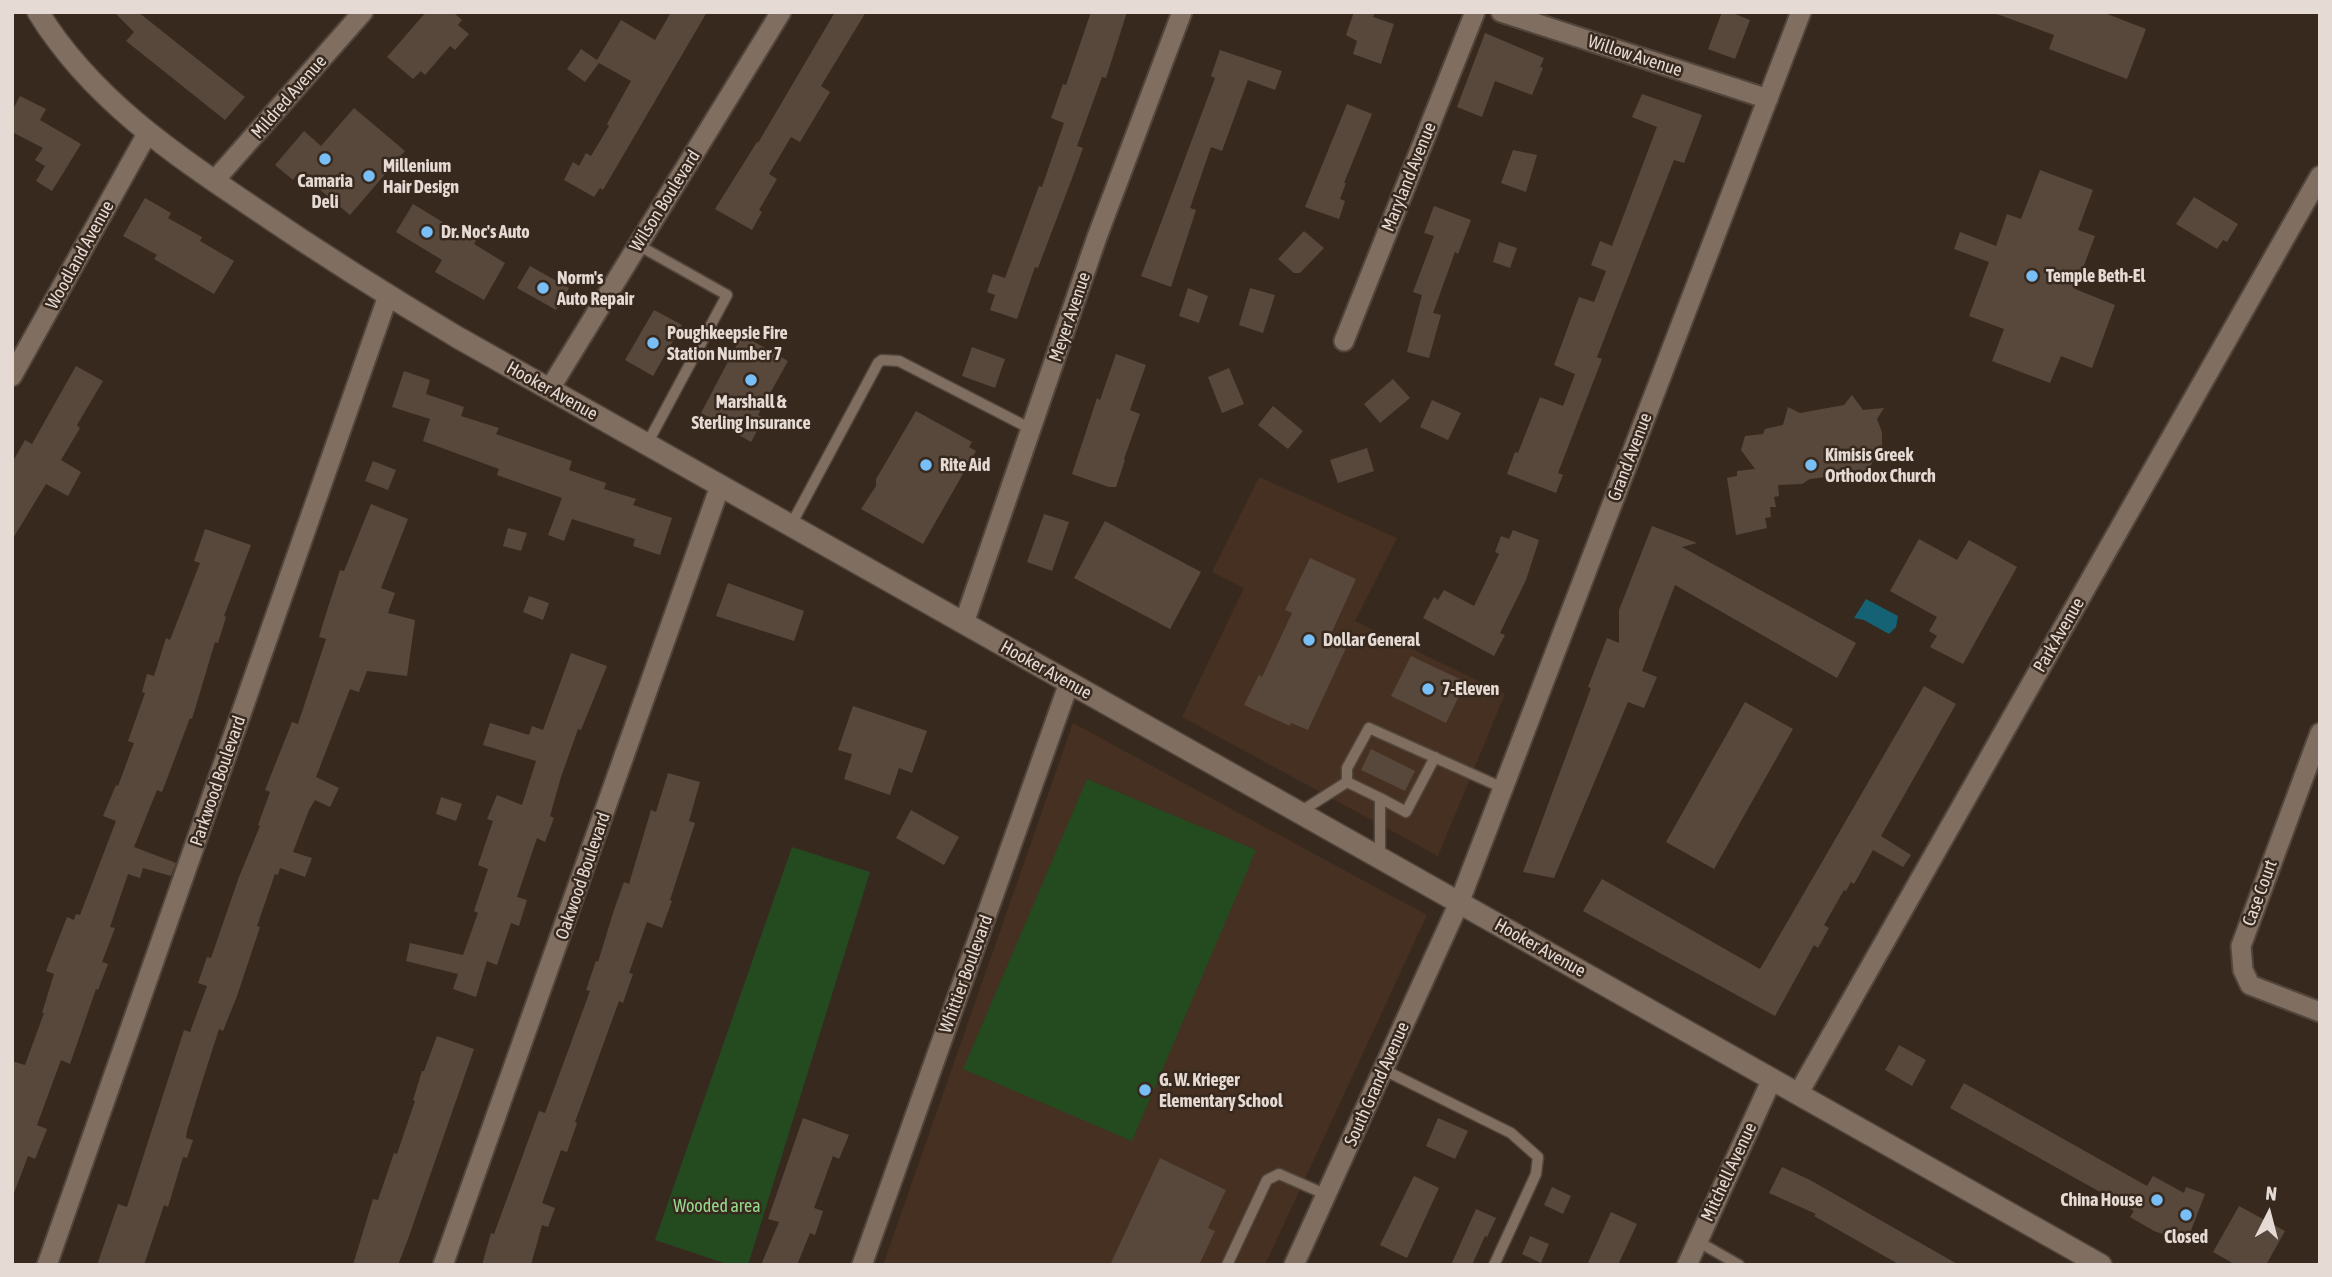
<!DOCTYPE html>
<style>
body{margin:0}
#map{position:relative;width:2332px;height:1277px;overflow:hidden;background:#38291e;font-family:"Asap Condensed",sans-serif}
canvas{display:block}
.frame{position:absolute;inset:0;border:14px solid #e5dbd4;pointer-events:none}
.north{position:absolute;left:2234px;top:1179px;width:70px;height:70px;-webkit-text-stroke:5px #38291e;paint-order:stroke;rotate:6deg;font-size:19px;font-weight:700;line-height:28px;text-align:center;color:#e5dbd4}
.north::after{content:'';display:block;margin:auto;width:24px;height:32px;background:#e5dbd4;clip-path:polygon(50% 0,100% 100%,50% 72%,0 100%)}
</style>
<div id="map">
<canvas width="2332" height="1277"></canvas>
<div class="frame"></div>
<div class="north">N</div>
</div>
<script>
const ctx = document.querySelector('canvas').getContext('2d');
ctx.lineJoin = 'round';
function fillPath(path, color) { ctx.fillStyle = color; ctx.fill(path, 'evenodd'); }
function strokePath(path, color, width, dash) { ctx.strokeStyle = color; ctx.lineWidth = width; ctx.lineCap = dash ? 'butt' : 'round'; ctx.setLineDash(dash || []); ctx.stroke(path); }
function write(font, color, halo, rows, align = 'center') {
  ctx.font = font + ' "Asap Condensed",sans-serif'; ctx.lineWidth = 5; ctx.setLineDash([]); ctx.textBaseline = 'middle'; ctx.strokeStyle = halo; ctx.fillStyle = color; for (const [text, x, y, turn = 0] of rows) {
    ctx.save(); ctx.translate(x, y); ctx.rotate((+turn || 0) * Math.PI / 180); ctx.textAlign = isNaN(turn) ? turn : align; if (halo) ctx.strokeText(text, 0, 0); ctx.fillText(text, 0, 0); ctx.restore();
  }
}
fillPath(new Path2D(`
 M 1259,477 L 1397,538 L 1355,621 L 1505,694 L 1438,856 L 1182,717 L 1244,588 L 1212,572 Z
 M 1073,723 L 1427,915 L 1265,1265 L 883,1265 Z`), '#453021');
fillPath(new Path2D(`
 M 1087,779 L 1256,850 L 1132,1141 L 963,1069 Z
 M 792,847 L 870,872 L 748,1265 L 730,1265 L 655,1240 Z`), '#244a20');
fillPath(new Path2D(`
 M 1866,599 L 1898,616 L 1896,627 L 1889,634 L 1864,620 L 1854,618 Z`), '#156274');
fillPath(new Path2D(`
 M 114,12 L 138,12 L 245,97 L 225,120 L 126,41 L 134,32 Z
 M 426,12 L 453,12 L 462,20 L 458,25 L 469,34 L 455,50 L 450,46 L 425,75 L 421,71 L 413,79 L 387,57 Z
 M 671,12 L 707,12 L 603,190 L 600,188 L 594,197 L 564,180 L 573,162 L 579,166 L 586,153 L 591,156 L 609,126 L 607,124 L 631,81 L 599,63 L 585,82 L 567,69 L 581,49 L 597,60 L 621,20 L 655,40 Z
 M 835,12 L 866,12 L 821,86 L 830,92 L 800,142 L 791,137 L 769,174 L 777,179 L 759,210 L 762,212 L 752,230 L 715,209 L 757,142 L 758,143 Z
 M 1091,12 L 1127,12 L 1106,78 L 1102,77 L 1077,146 L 1083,148 L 1074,173 L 1038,268 L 1035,267 L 1017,319 L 990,310 L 995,295 L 987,292 L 993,274 L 1005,278 L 1039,186 L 1042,187 L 1064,123 L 1051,118 L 1063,84 L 1066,85 Z
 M 1354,12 L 1375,12 L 1373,17 L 1394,24 L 1381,64 L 1353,54 L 1357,41 L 1346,35 Z
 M 1722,12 L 1730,12 L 1750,20 L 1735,59 L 1708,49 Z
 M 1997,12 L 2102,12 L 2146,29 L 2127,79 L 2049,49 L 2054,35 L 1997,14 Z
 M 1485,33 L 1544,58 L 1540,67 L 1543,68 L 1532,95 L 1495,81 L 1482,117 L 1457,107 Z
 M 1220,50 L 1282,71 L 1275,90 L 1248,80 L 1222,151 L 1211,147 L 1190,208 L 1196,210 L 1171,287 L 1141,276 L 1215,78 L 1211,76 Z
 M 1642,94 L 1702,115 L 1684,163 L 1674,160 L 1597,357 L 1602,359 L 1558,473 L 1563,475 L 1556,493 L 1507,474 L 1515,452 L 1518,453 L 1540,397 L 1563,406 L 1575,374 L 1554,365 L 1579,297 L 1594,302 L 1606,271 L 1591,265 L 1600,241 L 1612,246 L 1657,127 L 1632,117 Z
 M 20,96 L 46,109 L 40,120 L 81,144 L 52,191 L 36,181 L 45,166 L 35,160 L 43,148 L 12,132 L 12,111 Z
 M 1347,104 L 1372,114 L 1344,183 L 1346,183 L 1340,199 L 1345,201 L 1339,219 L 1305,207 Z
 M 354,108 L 405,151 L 350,215 L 299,172 L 293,180 L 275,165 L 304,131 L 321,146 Z
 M 1513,150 L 1537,155 L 1526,192 L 1501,183 Z
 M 2040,170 L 2093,190 L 2078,230 L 2095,236 L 2075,289 L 2115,305 L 2092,368 L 2061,356 L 2050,383 L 1992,361 L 2004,329 L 1969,316 L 1989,262 L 1954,249 L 1960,232 L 1996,246 L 2007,214 L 2021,219 Z
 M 2194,197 L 2238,224 L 2227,242 L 2223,240 L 2217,249 L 2176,224 Z
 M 145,198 L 171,213 L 168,218 L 202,237 L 200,241 L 234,261 L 214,294 L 154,259 L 157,255 L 123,236 Z
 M 413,204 L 459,232 L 463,226 L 479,236 L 474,244 L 505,263 L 484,300 L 435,272 L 442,260 L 396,232 Z
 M 1434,206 L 1471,220 L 1458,254 L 1455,252 L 1433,313 L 1441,315 L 1429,358 L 1407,352 L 1422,295 L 1413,292 L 1434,236 L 1424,233 Z
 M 1304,231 L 1324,248 L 1300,273 L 1294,273 L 1278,259 Z
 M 1499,242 L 1517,248 L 1510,268 L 1493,262 Z
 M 530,266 L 569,288 L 556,310 L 517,288 Z
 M 1188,288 L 1208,296 L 1199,323 L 1179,316 Z
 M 1250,288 L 1275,295 L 1263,333 L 1239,325 Z
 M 654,310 L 682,325 L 653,376 L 625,360 Z
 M 742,335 L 788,361 L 758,415 L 764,418 L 751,442 L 701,413 Z
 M 972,347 L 1005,359 L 995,388 L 962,376 Z
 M 1116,354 L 1146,365 L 1130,410 L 1140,414 L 1124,459 L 1125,460 L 1116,487 L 1109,487 L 1072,474 L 1097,398 L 1100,400 Z
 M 76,366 L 103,381 L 77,425 L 80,428 L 61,460 L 81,472 L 68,496 L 46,484 L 12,540 L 12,463 L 25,440 L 32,444 Z
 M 1229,368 L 1244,404 L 1222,413 L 1208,377 Z
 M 404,371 L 430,380 L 426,394 L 464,407 L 461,416 L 499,428 L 496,434 L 572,461 L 569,470 L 606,483 L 604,489 L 636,499 L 633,505 L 672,518 L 660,555 L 633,546 L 635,539 L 572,519 L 564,541 L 548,535 L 562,498 L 497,475 L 499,469 L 423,441 L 430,419 L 392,407 Z
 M 1393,379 L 1410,398 L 1380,423 L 1364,404 Z
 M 1852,395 L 1863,410 L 1884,408 L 1877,419 L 1882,432 L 1882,446 L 1889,461 L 1873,461 L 1865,479 L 1851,474 L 1810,479 L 1802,484 L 1778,485 L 1779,496 L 1774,497 L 1776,507 L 1770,507 L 1771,517 L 1765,518 L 1767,528 L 1736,535 L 1727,478 L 1737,476 L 1737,471 L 1755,469 L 1741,450 L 1745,436 L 1763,434 L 1765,429 L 1783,425 L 1788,407 L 1800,413 L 1844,405 Z
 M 1432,400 L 1461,413 L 1448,440 L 1420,427 Z
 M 1273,406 L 1303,431 L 1288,449 L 1258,425 Z
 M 916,411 L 972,442 L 969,447 L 976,451 L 923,544 L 861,509 L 876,486 L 876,479 Z
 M 1367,448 L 1374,471 L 1338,483 L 1330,460 Z
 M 373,461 L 396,470 L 388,490 L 365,481 Z
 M 371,504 L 408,519 L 381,588 L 395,593 L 388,613 L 415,620 L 407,676 L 367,671 L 359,692 L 350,689 L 316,777 L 339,788 L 330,807 L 315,800 L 309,810 L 293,852 L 312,858 L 305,877 L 280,868 L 278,875 L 275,874 L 257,926 L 260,927 L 237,996 L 223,1031 L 219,1029 L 202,1082 L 187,1131 L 186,1138 L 193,1140 L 187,1158 L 183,1157 L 168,1207 L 164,1205 L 144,1265 L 97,1265 L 118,1204 L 127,1207 L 184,1030 L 190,1032 L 207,986 L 198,983 L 207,957 L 211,958 L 239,877 L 260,826 L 258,825 L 270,792 L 265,790 L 292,722 L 298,724 L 326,639 L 319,637 L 325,617 L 340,570 L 344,571 Z
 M 1044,514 L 1069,522 L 1052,571 L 1027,562 Z
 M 1105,521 L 1201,572 L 1170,629 L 1074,578 Z
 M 1652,526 L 1697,543 L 1682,547 L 1856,643 L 1837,678 L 1675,585 L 1642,671 L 1657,677 L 1644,708 L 1628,702 L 1554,878 L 1523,872 L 1591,688 L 1588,687 L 1607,638 L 1619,643 L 1619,610 Z
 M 508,528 L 527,533 L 521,551 L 503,546 Z
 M 205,529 L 251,545 L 224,616 L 226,617 L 218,643 L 215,642 L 192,719 L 190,718 L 162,792 L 157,790 L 134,847 L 176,863 L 171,876 L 143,868 L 140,878 L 128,874 L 110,927 L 115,928 L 102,962 L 108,964 L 98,990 L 96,989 L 70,1064 L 61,1060 L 37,1125 L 47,1129 L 35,1159 L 28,1156 L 14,1193 L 12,1192 L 12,1061 L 25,1065 L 44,1013 L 42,1013 L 54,974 L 46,971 L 67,917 L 74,920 L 76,914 L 80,915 L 116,821 L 103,816 L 116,785 L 118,786 L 134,743 L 128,741 L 145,693 L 142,692 L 147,674 L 154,676 L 166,638 L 170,640 L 200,563 L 194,561 Z
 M 1513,530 L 1539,540 L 1526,580 L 1500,633 L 1505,635 L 1494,656 L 1423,618 L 1434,597 L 1438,600 L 1444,590 L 1474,606 L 1499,554 L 1495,552 L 1501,536 L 1509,539 Z
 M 1919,539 L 1957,560 L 1969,540 L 2017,567 L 1963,664 L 1930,647 L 1937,636 L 1929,631 L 1937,617 L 1890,591 Z
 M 1310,558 L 1356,579 L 1330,636 L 1348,644 L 1308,730 L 1291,723 L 1290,726 L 1244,705 L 1259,675 L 1262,677 L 1292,613 L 1285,610 Z
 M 728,583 L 804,611 L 794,641 L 716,616 Z
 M 529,596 L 549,603 L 543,620 L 523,612 Z
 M 571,653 L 607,666 L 581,730 L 578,729 L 561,777 L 550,816 L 554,818 L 545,842 L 537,838 L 517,897 L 527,900 L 519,926 L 511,923 L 497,965 L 487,961 L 476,997 L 453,989 L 458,974 L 406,961 L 410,943 L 463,955 L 478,913 L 474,911 L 488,869 L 478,865 L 493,821 L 487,819 L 497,795 L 522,805 L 536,761 L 483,745 L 490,723 L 529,735 L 532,726 L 543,730 Z
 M 1411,656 L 1466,682 L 1446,723 L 1391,696 Z
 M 1924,686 L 1956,704 L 1881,836 L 1911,855 L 1903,867 L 1873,850 L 1854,884 L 1851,882 L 1846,891 L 1844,890 L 1824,925 L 1829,928 L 1818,948 L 1814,945 L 1775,1016 L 1583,911 L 1602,879 L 1760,969 Z
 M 1745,702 L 1793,729 L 1714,869 L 1666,842 Z
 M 853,706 L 927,731 L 912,773 L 899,768 L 890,795 L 844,779 L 852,754 L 838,750 Z
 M 1371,749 L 1415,771 L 1405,791 L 1361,770 Z
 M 668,773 L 700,782 L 689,821 L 695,823 L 670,900 L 672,901 L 662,928 L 647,922 L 629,973 L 633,974 L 623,1003 L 619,1001 L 575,1122 L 577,1123 L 567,1152 L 561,1150 L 542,1203 L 555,1208 L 548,1227 L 542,1225 L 531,1265 L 482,1265 L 491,1233 L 494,1234 L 539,1111 L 545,1113 L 558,1078 L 590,991 L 586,990 L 596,961 L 598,962 L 614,910 L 624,882 L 629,884 L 651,810 L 656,812 Z
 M 441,797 L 462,804 L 456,821 L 436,814 Z
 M 911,810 L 959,837 L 944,865 L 896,838 Z
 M 437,1036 L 474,1049 L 408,1239 L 398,1265 L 353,1265 L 373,1199 L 378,1200 L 394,1153 L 397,1154 L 415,1101 L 413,1100 L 422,1071 L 424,1071 Z
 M 1899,1045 L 1926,1060 L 1912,1086 L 1885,1070 Z
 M 1964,1083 L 2147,1186 L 2153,1176 L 2184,1193 L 2186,1187 L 2205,1194 L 2187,1241 L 2180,1240 L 2154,1231 L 2130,1217 L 2134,1211 L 1950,1108 Z
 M 803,1118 L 849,1135 L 839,1159 L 833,1156 L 814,1208 L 823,1211 L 815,1235 L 810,1233 L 797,1265 L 761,1265 L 779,1222 L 768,1219 Z
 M 1438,1118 L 1468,1131 L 1455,1159 L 1426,1146 Z
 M 1160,1158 L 1226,1190 L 1208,1228 L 1215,1231 L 1199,1265 L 1110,1265 Z
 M 1782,1167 L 1810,1180 L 1959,1265 L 1900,1265 L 1814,1216 L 1816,1214 L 1769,1193 Z
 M 1414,1176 L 1439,1188 L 1407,1258 L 1380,1245 Z
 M 1552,1187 L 1571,1196 L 1563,1214 L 1544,1205 Z
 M 2239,1206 L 2285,1231 L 2266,1265 L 2236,1265 L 2213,1252 Z
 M 1476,1209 L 1496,1218 L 1487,1237 L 1485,1236 L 1472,1265 L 1451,1265 Z
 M 1611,1212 L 1637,1224 L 1618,1265 L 1587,1265 Z
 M 1530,1236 L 1549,1244 L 1541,1263 L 1522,1254 Z`), '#58483c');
const service = new Path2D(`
 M 638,245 L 727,295 L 647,444
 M 791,525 L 878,363 L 882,360 L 899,361 L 1031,429
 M 1347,782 L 1347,768 L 1369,728 L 1503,788
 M 1380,798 L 1406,812 L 1435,757
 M 1300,812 L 1347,782 L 1380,798 L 1380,858
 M 1384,1070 L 1511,1133 L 1538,1157 L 1536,1174 L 1494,1265
 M 1697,1241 L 1739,1265
 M 1227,1265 L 1267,1180 L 1279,1174 L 1327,1195`);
const minor = new Path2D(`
 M 1501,12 L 1768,99
 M 214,181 L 363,12
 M 1344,341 L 1475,12
 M 12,376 L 147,134
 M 549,390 L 781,12
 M 964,623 L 1097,237 L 1182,12
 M 2320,733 L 2241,946 L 2243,970 L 2250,985 L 2320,1012
 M 1798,1094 L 2320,176
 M 47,1265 L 388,296
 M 443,1265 L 720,486
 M 862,1265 L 1069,683
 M 1294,1265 L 1459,903 L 1801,12
 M 1687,1265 L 1772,1079`);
const tertiary = new Path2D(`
 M 38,12 C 90,97 173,154 254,208 C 320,253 388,296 457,337 L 2101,1265`);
strokePath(service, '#52463c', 13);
strokePath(minor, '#52463c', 23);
strokePath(tertiary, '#52463c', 24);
strokePath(service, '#806e61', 10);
strokePath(minor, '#806e61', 19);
strokePath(tertiary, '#806e61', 21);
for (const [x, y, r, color] of [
 [325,159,7,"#78bff7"],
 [369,176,7,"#78bff7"],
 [427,232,7,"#78bff7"],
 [2032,276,7,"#78bff7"],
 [543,288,7,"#78bff7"],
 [653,343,7,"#78bff7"],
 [751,380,7,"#78bff7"],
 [926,465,7,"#78bff7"],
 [1811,465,7,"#78bff7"],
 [1309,640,7,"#78bff7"],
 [1428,689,7,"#78bff7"],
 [1145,1090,7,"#78bff7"],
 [2157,1200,7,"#78bff7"],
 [2186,1215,7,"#78bff7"]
]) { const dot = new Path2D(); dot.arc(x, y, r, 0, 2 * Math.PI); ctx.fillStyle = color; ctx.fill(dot); strokePath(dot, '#38291e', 2.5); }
write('18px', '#e5dbd4', '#38291e', [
 ["Willow Avenue",1635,56,18],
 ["Mildred Avenue",289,97,-49],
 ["Maryland Avenue",1409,177,-68],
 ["Wilson Boulevard",665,201,-58],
 ["Woodland Avenue",80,255,-61],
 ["Meyer Avenue",1070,317,-71],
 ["Hooker Avenue",552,391,29],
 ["Grand Avenue",1630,457,-69],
 ["Park Avenue",2059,635,-60],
 ["Hooker Avenue",1046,670,29],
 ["Parkwood Boulevard",218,781,-71],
 ["Oakwood Boulevard",583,876,-71],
 ["Case Court",2260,893,-70],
 ["Hooker Avenue",1540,948,29],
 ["Whittier Boulevard",966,974,-70],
 ["South Grand Avenue",1377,1084,-66],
 ["Mitchell Avenue",1729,1172,-65]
]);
write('bold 18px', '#e5dbd4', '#38291e', [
 ["Millenium",383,166],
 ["Hair Design",383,187],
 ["Camaria",325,181,"center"],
 ["Deli",325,202,"center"],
 ["Dr. Noc's Auto",441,232],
 ["Temple Beth-El",2046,276],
 ["Norm's",557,278],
 ["Auto Repair",557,299],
 ["Poughkeepsie Fire",667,333],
 ["Station Number 7",667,354],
 ["Marshall &",751,402,"center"],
 ["Sterling Insurance",751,423,"center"],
 ["Kimisis Greek",1825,455],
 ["Orthodox Church",1825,476],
 ["Rite Aid",940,465],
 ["Dollar General",1323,640],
 ["7-Eleven",1442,689],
 ["G. W. Krieger",1159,1080],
 ["Elementary School",1159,1101],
 ["China House",2143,1200,"right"],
 ["Closed",2186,1237,"center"]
], 'left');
write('18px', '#95d98d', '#38291e', [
 ["Wooded area",717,1206]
]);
</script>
